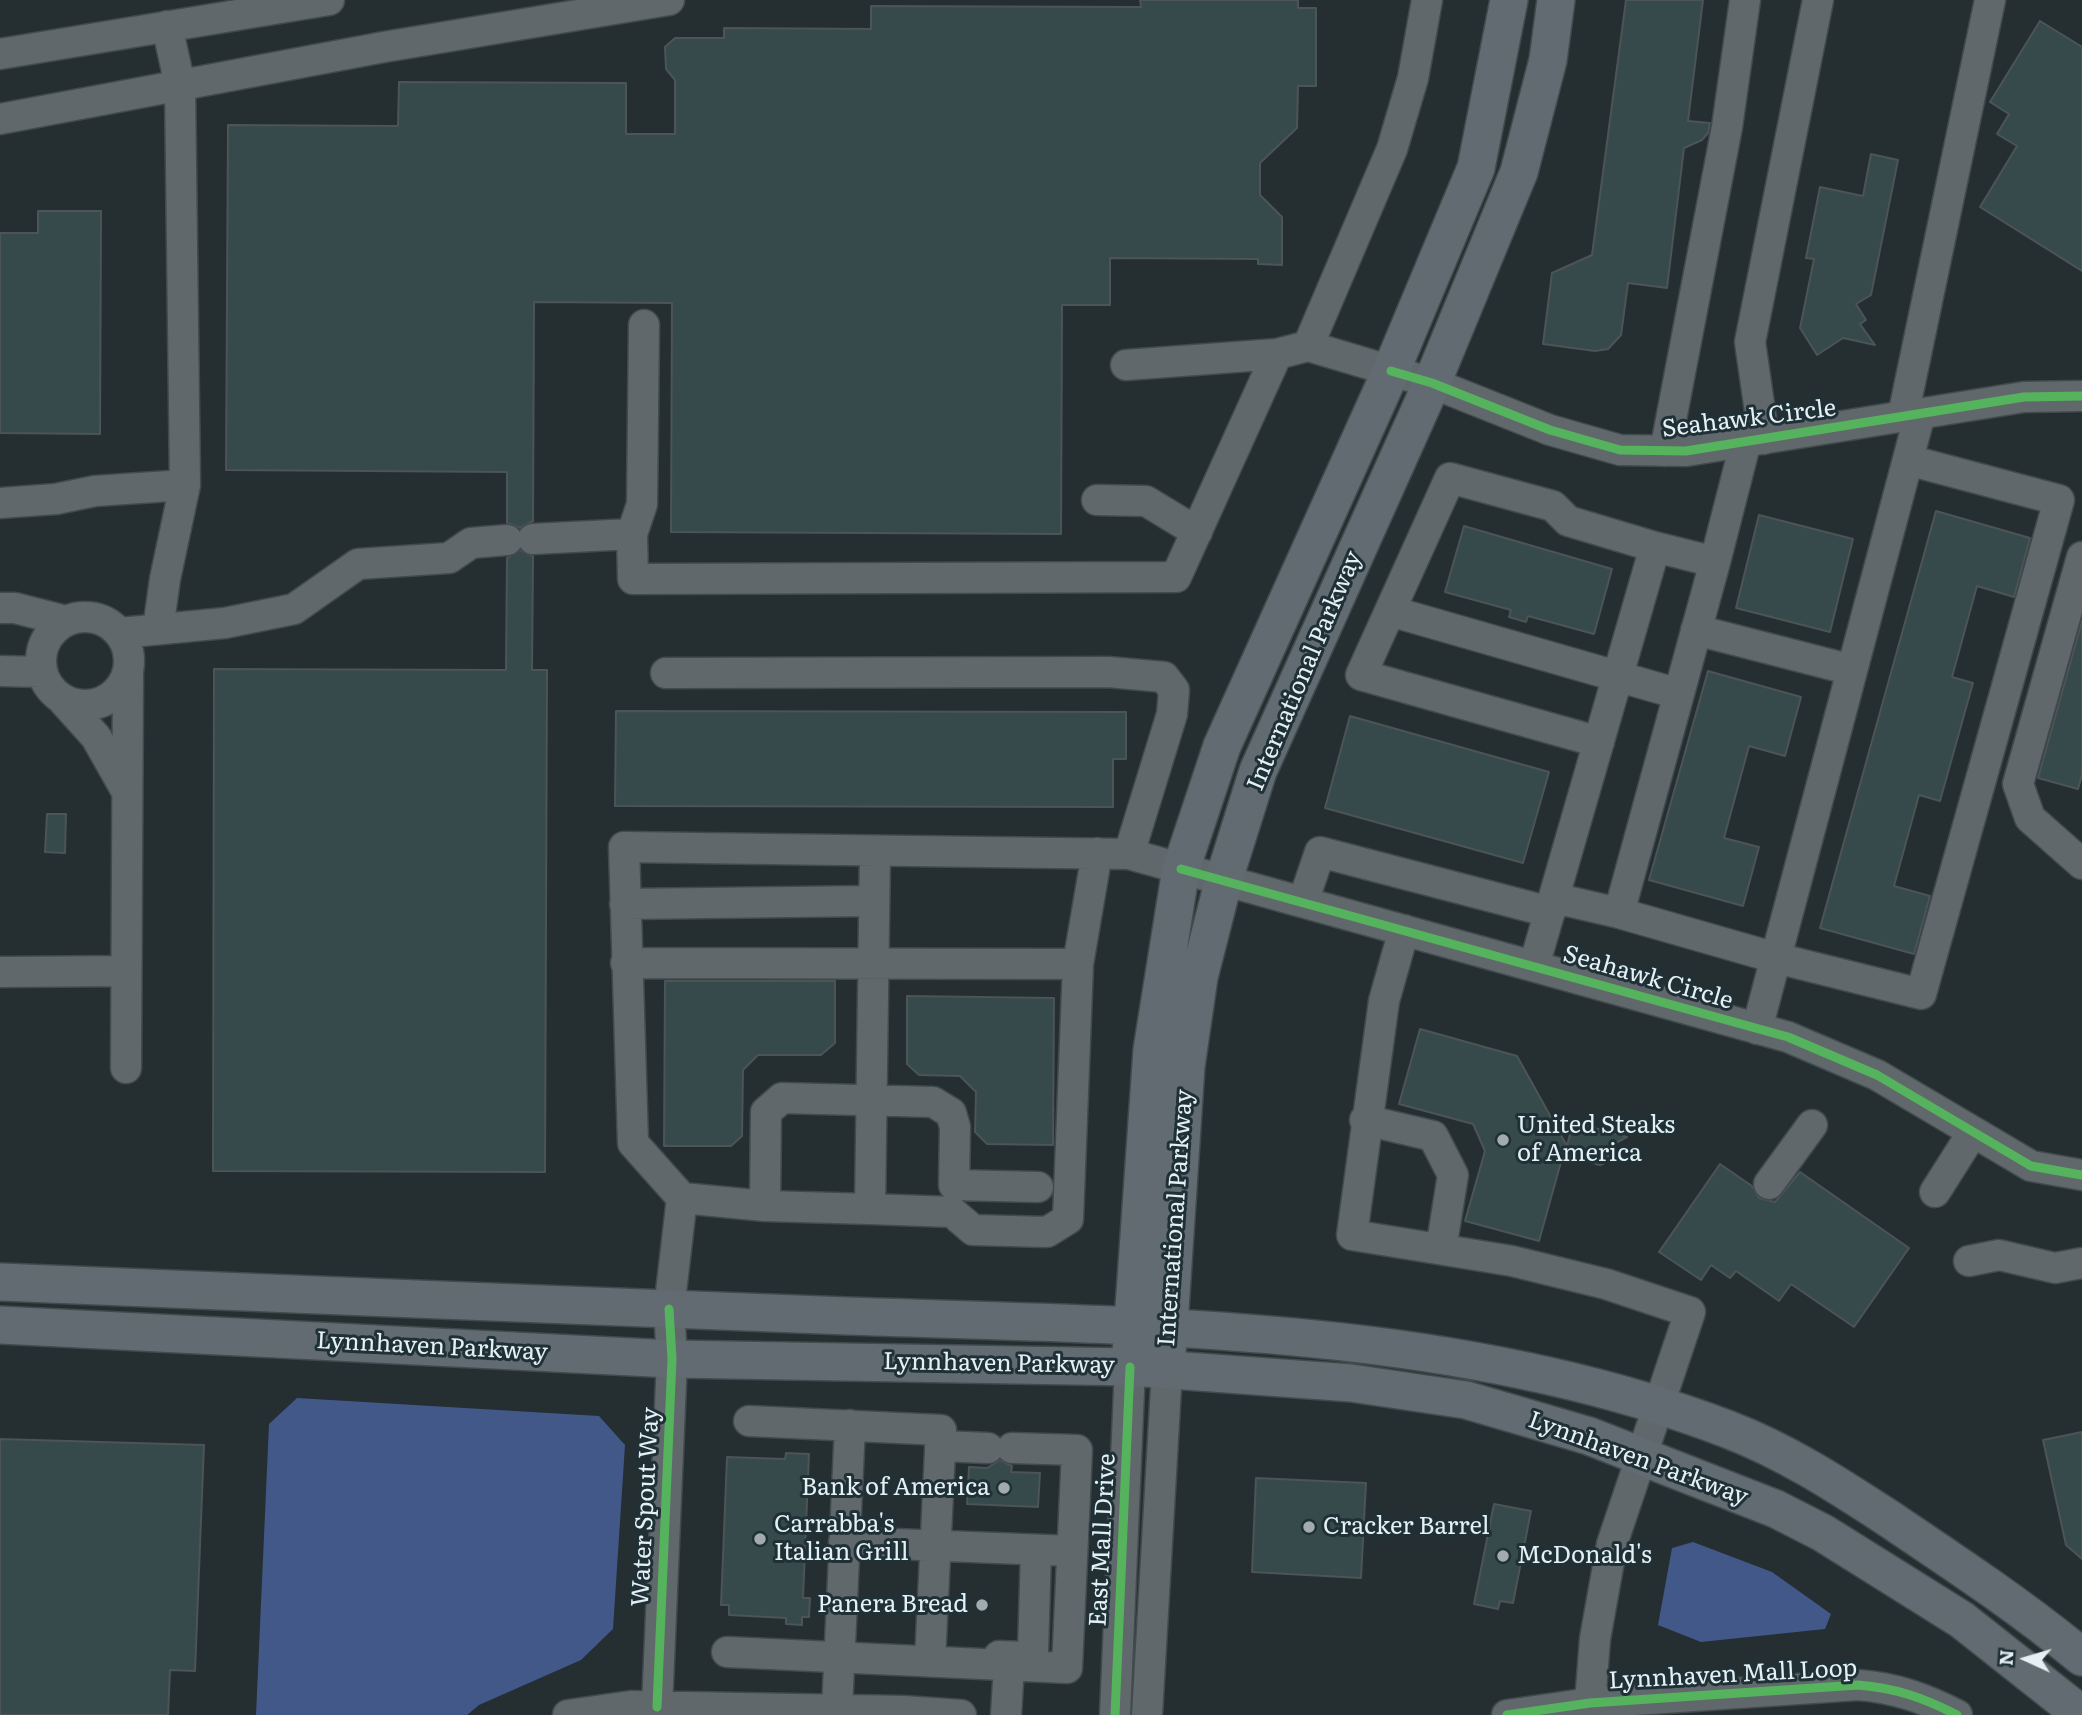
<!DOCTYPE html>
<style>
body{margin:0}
#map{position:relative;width:2082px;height:1715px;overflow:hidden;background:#252e31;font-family:Literata,serif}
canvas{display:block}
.north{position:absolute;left:1991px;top:1624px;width:70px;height:70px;-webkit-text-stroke:5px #1f3137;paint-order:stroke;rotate:274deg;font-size:19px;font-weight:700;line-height:28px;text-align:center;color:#e5f0f4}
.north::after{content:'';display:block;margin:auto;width:24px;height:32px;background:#e5f0f4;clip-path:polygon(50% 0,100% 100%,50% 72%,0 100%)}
</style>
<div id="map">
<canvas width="2082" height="1715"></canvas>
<div class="north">N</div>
</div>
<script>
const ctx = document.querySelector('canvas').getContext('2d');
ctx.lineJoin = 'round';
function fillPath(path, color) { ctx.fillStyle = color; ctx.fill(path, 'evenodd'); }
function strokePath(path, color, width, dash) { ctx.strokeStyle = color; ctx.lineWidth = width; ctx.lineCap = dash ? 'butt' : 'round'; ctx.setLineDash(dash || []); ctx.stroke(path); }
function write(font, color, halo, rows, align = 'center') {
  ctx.font = font + ' Literata,serif'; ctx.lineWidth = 6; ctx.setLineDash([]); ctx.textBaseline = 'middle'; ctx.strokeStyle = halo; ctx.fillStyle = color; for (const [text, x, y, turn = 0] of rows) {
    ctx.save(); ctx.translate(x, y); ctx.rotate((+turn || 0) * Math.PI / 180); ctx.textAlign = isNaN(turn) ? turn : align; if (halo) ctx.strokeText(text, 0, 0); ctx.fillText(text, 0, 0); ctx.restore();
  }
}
fillPath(new Path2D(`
 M 297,1398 L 599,1416 L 625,1445 L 613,1629 L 581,1660 L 479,1705 L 467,1715 L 256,1715 L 269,1424 Z
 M 1693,1542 L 1772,1572 L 1831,1614 L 1825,1629 L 1701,1642 L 1658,1625 L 1672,1548 Z`), '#425889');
const building = new Path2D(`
 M 1140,0 L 1298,0 L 1298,8 L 1316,8 L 1316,86 L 1298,86 L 1297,128 L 1260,163 L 1260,195 L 1282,217 L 1282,265 L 1258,264 L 1258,259 L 1110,258 L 1110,305 L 1062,305 L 1061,534 L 671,532 L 672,303 L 534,302 L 533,521 L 520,528 L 507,523 L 507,472 L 226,470 L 228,125 L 398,126 L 399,82 L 626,83 L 626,134 L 675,134 L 675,80 L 666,69 L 665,47 L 675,38 L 724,38 L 724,28 L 871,29 L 871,6 L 1141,7 Z
 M 1626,0 L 1703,0 L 1688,121 L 1710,123 L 1708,133 L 1702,140 L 1684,148 L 1667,288 L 1628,283 L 1621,335 L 1608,349 L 1595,351 L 1543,344 L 1552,273 L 1592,255 Z
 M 2040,21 L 2082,47 L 2082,271 L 1980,207 L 2017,146 L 1997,134 L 2009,114 L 1990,102 Z
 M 1871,154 L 1898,160 L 1871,295 L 1856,304 L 1866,320 L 1860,324 L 1875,345 L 1843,338 L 1817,355 L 1800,328 L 1814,259 L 1806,258 L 1820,187 L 1863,196 Z
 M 38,211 L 101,211 L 100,434 L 0,433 L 0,233 L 38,233 Z
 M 1936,511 L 2030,538 L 2014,597 L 1977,586 L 1952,677 L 1973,683 L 1940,801 L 1919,795 L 1894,886 L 1930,896 L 1914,954 L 1820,928 Z
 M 1759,515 L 1853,539 L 1830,632 L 1736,608 Z
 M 1464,526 L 1612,569 L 1594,634 L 1528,616 L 1526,622 L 1509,617 L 1511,610 L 1445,592 Z
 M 520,550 L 533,556 L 532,670 L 547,670 L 545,1172 L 213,1171 L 214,669 L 506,670 L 507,558 Z
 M 2082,621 L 2082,775 L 2078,789 L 2038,778 Z
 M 1708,671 L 1801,697 L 1785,756 L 1749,746 L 1724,838 L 1759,847 L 1743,906 L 1649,880 Z
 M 616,711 L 1126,712 L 1126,759 L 1113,759 L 1113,807 L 615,806 Z
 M 1350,716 L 1549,772 L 1523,863 L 1325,808 Z
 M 47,814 L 66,814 L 65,853 L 45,852 Z
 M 665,981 L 835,981 L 835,1043 L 821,1055 L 758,1055 L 743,1070 L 742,1136 L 731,1146 L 664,1146 Z
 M 907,996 L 1054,998 L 1053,1145 L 987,1144 L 975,1132 L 976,1092 L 960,1076 L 919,1075 L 907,1064 Z
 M 1420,1029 L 1517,1056 L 1567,1146 L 1573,1122 L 1627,1137 L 1612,1145 L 1607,1162 L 1600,1165 L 1563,1155 L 1539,1241 L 1465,1221 L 1485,1151 L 1473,1124 L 1399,1104 Z
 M 1720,1164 L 1752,1186 L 1759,1198 L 1775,1202 L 1800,1172 L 1909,1248 L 1854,1327 L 1791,1284 L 1779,1301 L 1736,1271 L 1730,1278 L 1711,1265 L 1701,1280 L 1659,1252 Z
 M 2082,1432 L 2082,1559 L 2066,1545 L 2043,1440 Z
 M 0,1439 L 204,1445 L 195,1671 L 170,1670 L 168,1715 L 0,1715 Z
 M 786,1453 L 809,1454 L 803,1598 L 810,1598 L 809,1617 L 802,1617 L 802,1625 L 786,1624 L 786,1618 L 729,1615 L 729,1605 L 721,1605 L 727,1457 L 785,1459 Z
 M 1000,1460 L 1012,1466 L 1011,1472 L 1040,1473 L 1038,1507 L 967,1504 L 969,1467 L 987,1468 Z
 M 1256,1478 L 1366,1483 L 1361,1578 L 1252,1572 Z
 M 1494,1504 L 1531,1511 L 1513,1603 L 1500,1601 L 1498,1609 L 1474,1604 Z`);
fillPath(building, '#364a4c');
strokePath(building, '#4c5455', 2);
const minor = new Path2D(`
 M 0,54 L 329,0
 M 0,119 L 384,47 L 669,0
 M 644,325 L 642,504 L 632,534 L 633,579 L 1176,577 L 1277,354
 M 1308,346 L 1432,383 L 1550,430 L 1620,450 L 1686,451 L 2024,397 L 2082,396
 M 1126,365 L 1277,354 L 1308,346 L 1392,149 L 1413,78 L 1427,0
 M 1903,416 L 1990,0
 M 1764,439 L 1750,342 L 1818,0
 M 1665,451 L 1727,127 L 1745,0
 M 1097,500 L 1146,501 L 1197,532
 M 0,503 L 56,499 L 95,491 L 185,485
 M 533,539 L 632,534
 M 2082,557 L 2018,784 L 2030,818 L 2082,864
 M 1715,562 L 1619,913 L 1776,958 L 1921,994 L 2059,500 L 1908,460
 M 0,608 L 15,608 L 66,621
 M 1390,611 L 1679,694
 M41 661a44 44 0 1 1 88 0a44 44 0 1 1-88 0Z
 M 158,629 L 165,579 L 185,485 L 180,85 L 167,26
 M 1696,630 L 1852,670
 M 120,633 L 225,623 L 294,609 L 358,564 L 449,558 L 471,543 L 507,540
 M 0,671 L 42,672
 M 666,673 L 1108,672 L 1164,677 L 1174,690 L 1172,714 L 1129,854
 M 60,697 L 96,737 L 126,790
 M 1599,742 L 1361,675 L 1450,478 L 1553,506 L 1568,521 L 1655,547
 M 875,851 L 870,1209 L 952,1212 L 973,1230 L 1047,1232 L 1068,1219 L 1078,964
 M 1554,898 L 1619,913
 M 1303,902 L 1320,852 L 1550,912
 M 625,904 L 873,901
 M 1404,930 L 1384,1001 L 1352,1235 L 1512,1261 L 1606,1284 L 1690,1312 L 1612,1544 L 1595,1639 L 1590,1703
 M 626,963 L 1078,964 L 1097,853
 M 1534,966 L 1655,547 L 1715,562 L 1746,441
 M 0,972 L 126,971
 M 1757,1029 L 1920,414
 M 126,1068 L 128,673
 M 1365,1120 L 1433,1136 L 1453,1175 L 1441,1249
 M 1769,1184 L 1812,1125
 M 1935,1192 L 1973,1132
 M 682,1198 L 765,1206
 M 870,1209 L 765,1206 L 766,1112 L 782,1098 L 933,1102 L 951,1113 L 955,1127 L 954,1185 L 1038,1187
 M 1969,1261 L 1999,1255 L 2055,1268 L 2082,1263
 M 749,1421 L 941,1430 L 930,1661
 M 940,1446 L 988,1448
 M 844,1542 L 1072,1551
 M 727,1652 L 1067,1668 L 1077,1450 L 1012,1448
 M 999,1656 L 1025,1657 L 1033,1652 L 1036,1550
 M 657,1707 L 672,1359 L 669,1309 L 682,1198 L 633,1143 L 624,847 L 1129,854 L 1788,1037 L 1877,1075 L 2031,1166 L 2082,1175
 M 837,1710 L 850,1425
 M 568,1715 L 631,1706 L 904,1711 L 961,1715
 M 1006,1715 L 1009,1666
 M 1115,1715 L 1130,1367
 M 1147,1715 L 1167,1370
 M 1507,1715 L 1590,1703 L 1858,1685 C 1896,1688 1924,1698 1957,1715`);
const major = new Path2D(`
 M 0,1282 C 282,1293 565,1306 847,1316 C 1138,1326 1452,1324 1727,1429 C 1785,1451 1836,1484 1888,1518 C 1955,1563 2020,1606 2082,1657
 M 0,1325 L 672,1359 L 1130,1367 L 1351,1383 L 1466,1400 L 1589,1436 L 1776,1509 L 1823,1533 L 1962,1620 L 2082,1715
 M 1131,1351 L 1152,1050 L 1181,869 L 1222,746 L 1391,371 L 1476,168 L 1509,0
 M 1167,1355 L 1186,1066 L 1199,977 L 1224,879 L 1258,771 L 1432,383 L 1519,172 L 1548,60 L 1556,0`);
strokePath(minor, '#414a4d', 33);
strokePath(major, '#414a4d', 40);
strokePath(minor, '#60686b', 30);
strokePath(major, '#616b71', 37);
strokePath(new Path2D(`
 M 1391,371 L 1432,383 L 1550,430 L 1620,450 L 1686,451 L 2024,397 L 2082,396
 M 1181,869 L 1788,1037 L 1877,1075 L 2031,1166 L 2082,1175
 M 657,1707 L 672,1359 L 669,1309
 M 1115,1715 L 1130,1367
 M 1507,1715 L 1590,1703 L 1858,1685 C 1896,1688 1924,1698 1957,1715`), '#56b35d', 9);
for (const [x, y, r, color] of [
 [1503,1140,7,"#a2acb0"],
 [1004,1488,7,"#a2acb0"],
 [1309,1527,7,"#a2acb0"],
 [760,1539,7,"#a2acb0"],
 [1503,1556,7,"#a2acb0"],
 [982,1605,7,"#a2acb0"]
]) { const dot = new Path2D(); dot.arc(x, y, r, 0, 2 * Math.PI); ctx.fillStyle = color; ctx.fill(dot); strokePath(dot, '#1f3137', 2.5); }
write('24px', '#e5f0f4', '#1f3137', [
 ["Seahawk Circle",1749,419,-7],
 ["International Parkway",1305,671,-67],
 ["Seahawk Circle",1648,978,16],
 ["International Parkway",1176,1218,-86],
 ["Lynnhaven Parkway",432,1347,3],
 ["Lynnhaven Parkway",999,1364,1],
 ["Lynnhaven Parkway",1638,1459,20],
 ["Water Spout Way",646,1507,-87],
 ["East Mall Drive",1103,1540,-87],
 ["Lynnhaven Mall Loop",1733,1675,-3]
]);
write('24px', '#e5f0f4', '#1f3137', [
 ["United Steaks",1517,1126],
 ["of America",1517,1154],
 ["Bank of America",990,1488,"right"],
 ["Carrabba's",774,1525],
 ["Italian Grill",774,1553],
 ["Cracker Barrel",1323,1527],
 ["McDonald's",1517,1556],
 ["Panera Bread",968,1605,"right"]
], 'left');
</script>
